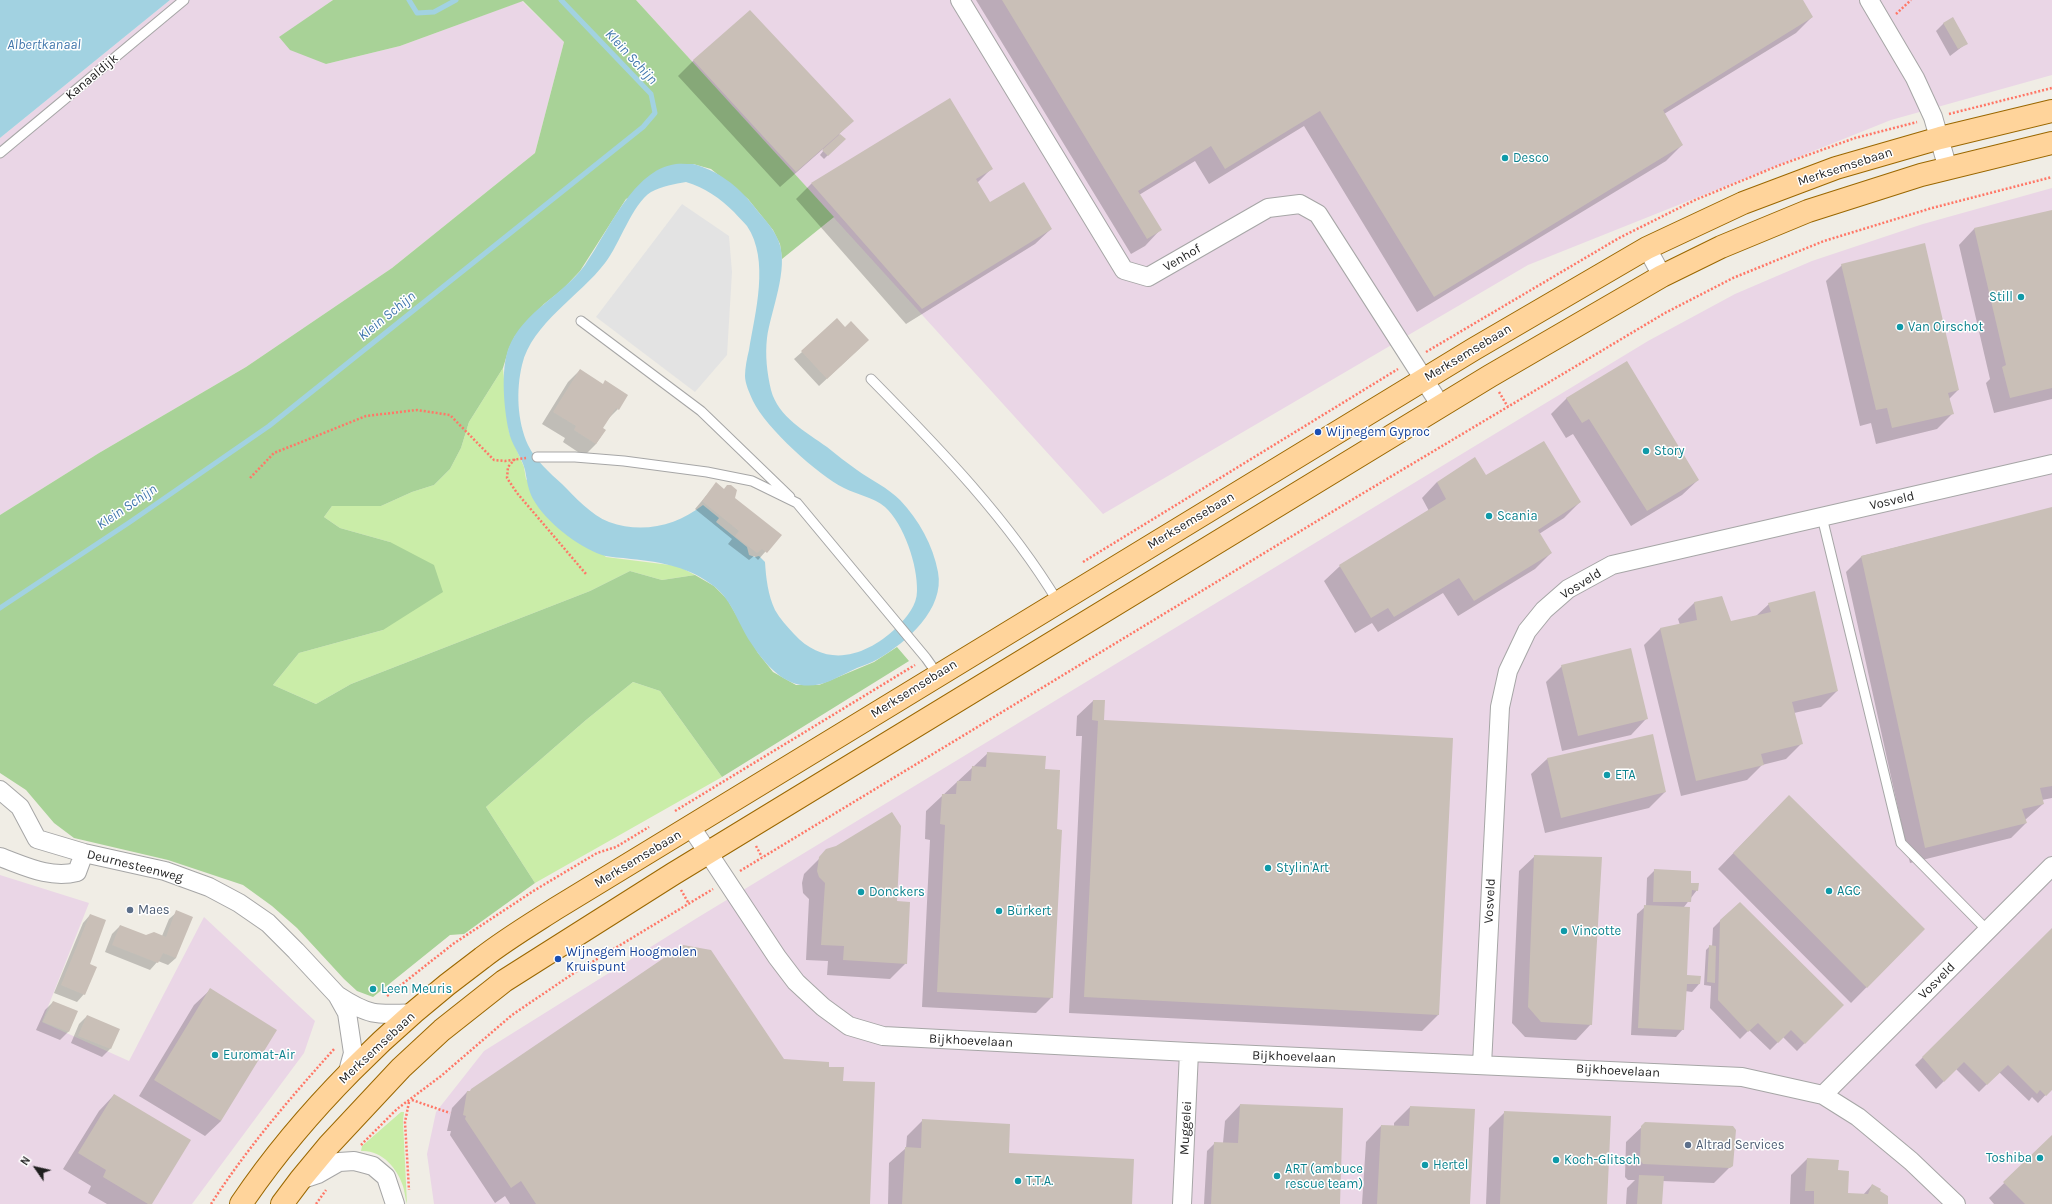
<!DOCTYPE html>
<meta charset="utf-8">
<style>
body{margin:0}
#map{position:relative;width:2052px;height:1204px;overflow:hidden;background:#f0ede5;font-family:Karla,sans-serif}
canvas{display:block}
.north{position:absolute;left:16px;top:1148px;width:40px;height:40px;-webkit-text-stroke:3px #fff;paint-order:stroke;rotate:304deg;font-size:11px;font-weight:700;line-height:16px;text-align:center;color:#1f1f1f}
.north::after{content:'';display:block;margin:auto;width:14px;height:18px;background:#1f1f1f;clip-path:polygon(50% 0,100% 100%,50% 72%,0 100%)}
</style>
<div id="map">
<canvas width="2052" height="1204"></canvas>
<div class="north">N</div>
</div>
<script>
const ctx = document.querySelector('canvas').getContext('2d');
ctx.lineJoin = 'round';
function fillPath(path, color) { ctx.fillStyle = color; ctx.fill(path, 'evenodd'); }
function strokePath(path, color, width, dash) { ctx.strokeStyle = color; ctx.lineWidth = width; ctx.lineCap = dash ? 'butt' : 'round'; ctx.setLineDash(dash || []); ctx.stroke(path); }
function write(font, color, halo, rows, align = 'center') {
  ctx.font = font + ' Karla,sans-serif'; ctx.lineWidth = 3; ctx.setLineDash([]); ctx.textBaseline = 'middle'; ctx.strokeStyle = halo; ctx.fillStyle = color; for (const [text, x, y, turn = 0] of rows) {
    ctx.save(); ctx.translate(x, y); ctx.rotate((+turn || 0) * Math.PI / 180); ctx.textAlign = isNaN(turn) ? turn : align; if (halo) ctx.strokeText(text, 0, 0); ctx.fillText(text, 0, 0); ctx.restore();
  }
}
fillPath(new Path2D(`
 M 170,0 L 333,0 L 279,38 L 326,64 L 400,46 L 522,1 L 564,42 L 535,153 L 392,268 L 246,367 L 99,453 L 0,515 L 0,138 Z
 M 636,0 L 2052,0 L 2052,75 L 1891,120 L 1528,265 L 1103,514 Z
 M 2052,188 L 2052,1204 L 434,1204 L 427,1154 L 436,1112 L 484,1051 L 697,918 L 1648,341 L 1735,294 L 1812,261 L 1923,224 Z
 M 0,875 L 89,903 L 42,1022 L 129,1061 L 204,917 L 315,1021 L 304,1053 L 192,1204 L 0,1204 Z`), '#ead6e6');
fillPath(new Path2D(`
 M 503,368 L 509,432 L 524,467 L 526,479 L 606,557 L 678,566 L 695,575 L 662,580 L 630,571 L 590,591 L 351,684 L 316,704 L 273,685 L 299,653 L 383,630 L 390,542 L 340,528 L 324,517 L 332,506 L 381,506 L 412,492 L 434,485 L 450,469 L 461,448 L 469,422 Z
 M 633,682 L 660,691 L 722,777 L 535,883 L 486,807 L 586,720 Z
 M 401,1112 L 404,1112 L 403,1121 L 407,1204 C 405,1199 405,1192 403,1186 C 397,1168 382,1150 361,1151 L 362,1146 Z`), '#caeda8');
fillPath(new Path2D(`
 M 333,0 L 636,0 L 834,217 L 782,259 L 780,244 L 773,230 L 748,199 L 711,169 L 693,164 L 626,199 L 580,271 L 563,289 L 544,304 L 515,336 L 509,348 L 503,368 L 469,422 L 461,448 L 450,469 L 434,485 L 412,492 L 381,506 L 332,506 L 324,517 L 340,528 L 390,542 L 434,565 L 443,592 L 383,630 L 299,653 L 273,685 L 316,704 L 351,684 L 590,591 L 630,571 L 662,580 L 695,575 L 714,586 L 727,599 L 758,653 L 773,672 L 796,685 L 819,685 L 874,662 L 897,647 L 909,661 L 722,777 L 660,691 L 633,682 L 586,720 L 486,807 L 535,883 L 464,934 L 450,935 L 373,997 L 357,991 L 344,979 L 297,928 L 272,906 L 243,885 L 168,860 L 74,838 L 54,823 L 26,790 L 0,773 L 0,515 L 99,453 L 246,367 L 392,268 L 535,153 L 564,42 L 523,1 L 400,46 L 326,64 L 290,50 L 279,37 Z`), '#a8d297');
fillPath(new Path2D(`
 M 682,204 L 729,236 L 732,272 L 727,355 L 695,392 L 596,317 Z`), '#e3e3e3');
fillPath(new Path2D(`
 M 0,0 L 170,0 L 0,138 Z
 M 693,164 C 717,170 738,186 753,205 C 762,217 774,228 779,242 C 789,269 771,310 767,338 C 765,355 767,373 771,390 C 778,417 806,432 827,447 C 837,455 847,463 857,470 C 871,480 888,488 900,500 C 919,520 933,545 938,572 C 945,609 907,642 878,659 C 871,663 864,665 857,668 C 848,672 839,677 830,681 C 794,696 770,672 751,643 C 738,624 733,602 715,587 C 690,567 662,562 631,559 C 621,557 611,558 602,555 C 577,546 546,522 533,499 C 528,490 527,480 525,470 C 522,458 514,448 510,436 C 504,413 500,369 509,347 C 523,312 563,295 585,265 C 607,234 631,174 671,165 C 677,163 686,164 693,164 ZM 686,182 C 704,187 721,199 734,212 C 738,217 743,221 747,226 C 770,260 755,313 749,350 C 747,358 745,368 745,376 C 745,384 750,394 753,401 C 766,428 818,475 844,488 C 858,495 873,497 885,507 C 904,524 918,566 917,591 C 917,605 907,617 897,627 C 866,657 826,669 794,634 C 787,626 780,619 775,610 C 768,595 766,578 765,562 L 759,556 L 755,557 L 749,555 L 747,547 L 716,522 L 719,518 L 703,505 C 676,526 642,534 609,522 C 591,515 575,497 562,484 C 550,473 535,460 528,445 C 517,421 516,390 522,365 C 532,323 580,296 605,263 C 620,244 632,204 651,192 C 662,186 675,184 686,182 Z`), '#a2d2e1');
fillPath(new Path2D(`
 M 976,0 L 1802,0 L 1812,17 L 1796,33 L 1664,114 L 1682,145 L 1666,161 L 1417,312 L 1304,126 L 1209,184 L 1195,161 L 1139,195 L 1160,230 L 1145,246 L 1131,254 Z
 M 1944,23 L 1967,43 L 1950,56 L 1936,31 Z
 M 694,60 L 852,121 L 839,134 L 844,139 L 824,159 L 820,155 L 824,150 L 823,149 L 780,187 L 678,76 Z
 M 950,100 L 991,169 L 977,183 L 990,204 L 1051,229 L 1035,244 L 906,324 L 796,199 L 811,184 Z
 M 2052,211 L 2052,399 L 1994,413 L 1986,383 L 1990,379 L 1959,245 L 1974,229 Z
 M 1842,265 L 1958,390 L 1949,399 L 1953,413 L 1937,429 L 1876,444 L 1871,423 L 1860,426 L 1826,281 Z
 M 845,329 L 860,348 L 819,386 L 794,359 L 802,352 Z
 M 580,370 L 618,409 L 607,420 L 602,428 L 605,430 L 596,444 L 584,456 L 563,442 L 565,438 L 542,424 L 568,382 Z
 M 1567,398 L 1698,480 L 1682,495 L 1631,526 L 1573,434 L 1566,438 L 1551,414 Z
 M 1437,482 L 1580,502 L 1564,518 L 1539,534 L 1551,553 L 1535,569 L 1458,616 L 1443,593 L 1378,632 L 1372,623 L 1355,633 L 1324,581 L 1340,566 L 1429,511 L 1422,498 Z
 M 716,484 L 780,535 L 758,560 L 754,556 L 749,560 L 728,544 L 732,539 L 695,509 Z
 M 2052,508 L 2052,798 L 2042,800 L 2043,804 L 2025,820 L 2026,823 L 2011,838 L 1910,863 L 1846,572 L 1862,556 Z
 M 1722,597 L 1730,622 L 1756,616 L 1769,604 L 1837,691 L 1821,707 L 1794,713 L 1802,743 L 1786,759 L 1762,765 L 1747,780 L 1681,796 L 1644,645 L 1660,629 L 1680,625 L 1678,619 L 1694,603 Z
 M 1562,666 L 1646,719 L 1631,735 L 1562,751 L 1546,682 Z
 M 1093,701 L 1104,701 L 1103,721 L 1452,739 L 1438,1015 L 1422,1031 L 1069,1013 L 1082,736 L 1076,736 L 1077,716 Z
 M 988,753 L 1044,770 L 1052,997 L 1036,1013 L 922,1007 L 930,840 L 925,839 L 926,811 Z
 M 1547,759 L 1665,792 L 1649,808 L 1545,833 L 1531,774 Z
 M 1773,812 L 1924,929 L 1851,1003 L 1718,869 Z
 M 830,848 L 896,902 L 906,963 L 890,979 L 827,975 L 828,961 L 806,960 L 809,899 L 803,893 L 802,883 L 804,874 Z
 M 1535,856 L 1591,1024 L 1576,1040 L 1525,1037 L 1512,1023 L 1519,871 Z
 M 1655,870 L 1690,884 L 1697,890 L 1684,907 L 1686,976 L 1699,984 L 1692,992 L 1685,991 L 1683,1029 L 1676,1037 L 1631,1035 L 1637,914 L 1646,906 L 1647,878 Z
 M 177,912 L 176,958 L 168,965 L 158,961 L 150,970 L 105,952 L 112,934 L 120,926 L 146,936 L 162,936 L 169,919 Z
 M 90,915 L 89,964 L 84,994 L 77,1002 L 54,993 L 83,923 Z
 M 1721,920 L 1842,1005 L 1797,1051 L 1783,1037 L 1770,1050 L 1749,1030 L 1740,1039 L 1710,1008 L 1711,986 L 1704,985 L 1706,950 L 1710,946 L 1712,947 L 1713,928 Z
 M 2052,929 L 2052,1088 L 2038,1103 L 2032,1097 L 2029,1101 L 1999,1072 L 1979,1092 L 1956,1069 L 1936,1089 L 1915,1065 Z
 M 210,990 L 221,1121 L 205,1136 L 139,1096 L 194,1005 Z
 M 53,1002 L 76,1012 L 68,1032 L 60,1040 L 36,1030 L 45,1010 Z
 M 87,1016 L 118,1029 L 110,1049 L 102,1057 L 71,1043 L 79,1024 Z
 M 783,1060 L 828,1068 L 842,1082 L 869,1204 L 510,1204 L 505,1196 L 495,1203 L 450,1135 L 451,1131 L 447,1131 L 452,1108 L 467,1092 Z
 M 114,1095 L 151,1204 L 107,1204 L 88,1193 L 91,1186 L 63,1169 L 99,1111 Z
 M 1240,1105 L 1342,1109 L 1339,1204 L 1204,1204 L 1207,1151 L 1215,1143 L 1223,1143 L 1225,1121 Z
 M 1410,1107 L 1469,1204 L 1362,1204 L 1366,1142 L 1381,1126 L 1394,1127 L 1394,1123 Z
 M 1505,1112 L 1606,1204 L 1486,1204 L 1489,1128 Z
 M 923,1120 L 1008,1154 L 1131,1204 L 888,1204 L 889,1163 L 906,1148 L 907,1136 Z
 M 1646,1123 L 1730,1167 L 1714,1183 L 1662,1181 L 1661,1204 L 1626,1204 L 1627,1188 L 1635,1180 L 1628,1180 L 1625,1177 L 1626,1142 Z
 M 2052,1136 L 2052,1204 L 1994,1204 L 1989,1198 Z
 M 1807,1159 L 1837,1171 L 1847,1194 L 1863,1195 L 1872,1185 L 1887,1204 L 1790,1204 L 1791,1175 Z`), '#0003');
strokePath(new Path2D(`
 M 409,0 L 417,13 L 434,12 L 456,0
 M 0,608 L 130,522 L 269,426 L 643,127 L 655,113 L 651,94 L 561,0`), '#a2d2e1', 5);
fillPath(new Path2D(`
 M 1002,0 L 1803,0 L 1813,17 L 1663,110 L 1683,145 L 1434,297 L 1320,111 L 1225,169 L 1211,146 L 1138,191 L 1162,230 L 1147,239 Z
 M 750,10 L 854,121 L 796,172 L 693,60 Z
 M 1953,17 L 1968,44 L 1958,49 L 1943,23 Z
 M 950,98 L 993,169 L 976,179 L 990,202 L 1024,182 L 1052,229 L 922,309 L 811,183 Z
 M 840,134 L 846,139 L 828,156 L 822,150 Z
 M 2052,210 L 2052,388 L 2010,398 L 2002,367 L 2006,365 L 1974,228 Z
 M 1925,243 L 1959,390 L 1948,393 L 1954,414 L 1892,428 L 1887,408 L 1876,410 L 1841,264 Z
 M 837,318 L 845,327 L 851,321 L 869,340 L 827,379 L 801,351 Z
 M 1627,361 L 1699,480 L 1647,511 L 1589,419 L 1582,423 L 1566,398 Z
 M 580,369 L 603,384 L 605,380 L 628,395 L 619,410 L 616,408 L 603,428 L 606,430 L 596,444 L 574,430 L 576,426 L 553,412 Z
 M 1544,441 L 1581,502 L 1538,530 L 1552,553 L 1474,601 L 1459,578 L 1394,617 L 1388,608 L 1371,618 L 1339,565 L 1446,499 L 1437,482 L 1475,457 L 1486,475 Z
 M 716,482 L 724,489 L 727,485 L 731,485 L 737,490 L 735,498 L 782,535 L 767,553 L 762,549 L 757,553 L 735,536 L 739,531 L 702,501 Z
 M 2052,507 L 2052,786 L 2040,788 L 2044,804 L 2022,809 L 2027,823 L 1925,848 L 1861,556 Z
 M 1815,591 L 1838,691 L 1792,702 L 1803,744 L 1761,754 L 1764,765 L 1696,781 L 1660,628 L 1697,620 L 1694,602 L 1722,596 L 1731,621 L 1771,612 L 1768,603 Z
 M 1631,648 L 1648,719 L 1578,736 L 1561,665 Z
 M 1093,700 L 1105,700 L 1104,720 L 1453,738 L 1439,1015 L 1084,997 L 1098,721 L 1092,720 Z
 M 1653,734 L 1666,792 L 1561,818 L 1547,758 Z
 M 987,752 L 1046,756 L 1045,769 L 1060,770 L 1057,829 L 1062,830 L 1053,998 L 937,992 L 945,825 L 940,824 L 942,794 L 956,794 L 957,781 L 971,781 L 972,766 L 986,767 Z
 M 1789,795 L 1925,929 L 1867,988 L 1733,853 Z
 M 892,812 L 901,826 L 897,901 L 910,902 L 907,964 L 843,960 L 844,946 L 821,945 L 825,883 L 819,877 L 817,871 L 819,857 L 826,849 L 836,846 Z
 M 1534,855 L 1602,857 L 1592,1025 L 1541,1022 L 1528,1007 Z
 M 1654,869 L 1691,871 L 1691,883 L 1699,883 L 1698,891 L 1692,890 L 1691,902 L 1653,902 Z
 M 1740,902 L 1844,1005 L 1805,1044 L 1791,1030 L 1778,1043 L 1758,1023 L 1748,1032 L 1718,1000 L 1720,920 Z
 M 1644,905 L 1690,907 L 1687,975 L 1701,976 L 1700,984 L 1687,984 L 1684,1030 L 1638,1028 Z
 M 176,910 L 193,917 L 176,958 L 163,953 L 158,963 L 112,945 L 120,925 L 146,935 L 154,932 L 166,937 Z
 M 90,914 L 106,920 L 90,964 L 97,967 L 85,995 L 61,985 Z
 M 2052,928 L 2052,1090 L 2046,1096 L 2040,1090 L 2037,1094 L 2008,1065 L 1987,1085 L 1964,1062 L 1944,1082 L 1922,1057 Z
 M 683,945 L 711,950 L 784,1059 L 829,1062 L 829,1067 L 844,1067 L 843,1081 L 875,1082 L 870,1204 L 536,1204 L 521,1181 L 511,1188 L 465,1119 L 466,1116 L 463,1115 L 467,1091 L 470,1091 L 471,1089 Z
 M 1709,945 L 1716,946 L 1715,983 L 1707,982 Z
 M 210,988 L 277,1030 L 221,1121 L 154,1080 Z
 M 53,1001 L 78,1011 L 69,1032 L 43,1022 Z
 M 87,1015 L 120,1029 L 111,1049 L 78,1036 Z
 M 114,1094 L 191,1140 L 152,1204 L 148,1204 L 103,1177 L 106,1170 L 78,1153 Z
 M 1240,1104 L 1343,1108 L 1340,1204 L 1211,1204 L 1214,1142 L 1238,1143 Z
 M 1410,1106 L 1475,1109 L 1470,1204 L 1377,1204 L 1381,1125 L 1409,1126 Z
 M 1504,1111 L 1611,1116 L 1607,1204 L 1500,1204 Z
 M 922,1119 L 1010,1124 L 1009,1153 L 1134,1159 L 1132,1204 L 902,1204 L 905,1147 L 921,1148 Z
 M 1645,1122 L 1733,1126 L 1736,1130 L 1733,1166 L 1730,1168 L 1643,1164 L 1640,1160 L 1641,1126 Z
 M 2052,1135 L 2052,1204 L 2025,1204 L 2003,1182 Z
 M 1807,1158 L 1839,1160 L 1838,1170 L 1849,1171 L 1848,1193 L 1868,1194 L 1872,1184 L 1881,1189 L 1880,1191 L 1888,1196 L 1888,1204 L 1814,1204 L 1814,1191 L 1805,1191 Z
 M 1639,1175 L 1664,1176 L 1662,1204 L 1637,1204 Z`), '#c9bfb7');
const service = new Path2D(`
 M 0,153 L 184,0
 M 581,321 L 701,411 L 790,497
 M 871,379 C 939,448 1008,519 1058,602
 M 537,457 L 575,457 L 624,461 L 707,472 L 752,481 L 797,503 L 926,658 L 938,675
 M 1822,517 L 1901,843 L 1987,930`);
const minor = new Path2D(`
 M 960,0 L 1124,270 L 1148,277 L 1268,208 L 1300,204 L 1318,214 L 1441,406
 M 1869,0 L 1915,78 L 1933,117 L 1948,169
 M 1647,248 L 1662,276
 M 0,790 L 20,807 L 37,839 L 84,853 L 165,871 L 209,887 L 239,903 L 268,923 L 296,951 L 337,995 L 347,1013 L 353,1053 L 347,1075
 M 691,827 L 777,957 L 796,982 L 823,1007 L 849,1026 L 883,1036 L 1189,1052 L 1742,1077 L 1823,1095 L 1858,1117 L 1911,1161 L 1956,1204
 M 0,857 C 25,866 50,879 77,872 L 84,853
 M 337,995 C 369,1016 376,1015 414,1013
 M 1482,1065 L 1500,707 L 1508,671 L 1527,631 L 1544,610 L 1568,589 L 1612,565 L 2052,464
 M 1823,1095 L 2052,866
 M 300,1180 L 318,1174 L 339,1162 L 354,1161 L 362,1163 L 373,1166 L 386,1177 L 395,1204
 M 1182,1204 L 1189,1052`);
const primary = new Path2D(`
 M 241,1204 C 303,1112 392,1024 482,958 C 505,940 530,925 555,909 L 1474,349 L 1647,248 L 1743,203 L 1836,168 L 1940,138 L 2052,111
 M 282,1204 L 300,1180 L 329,1145 L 401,1068 L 442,1030 L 504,981 L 673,874 L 1490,376 L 1662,276 L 1721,247 L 1808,211 L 1921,175 L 2052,143`);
strokePath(service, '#a6a6a6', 11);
strokePath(minor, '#a6a6a6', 20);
strokePath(primary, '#9a6700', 24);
strokePath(new Path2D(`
 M 1896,14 L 1911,0
 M 1949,114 L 2052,88
 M 1426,352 L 1619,238 L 1695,200 L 1780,165 L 1855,138 L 1917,122
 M 1499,392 L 1508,407
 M 515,459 L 508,467 L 507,478 L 517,493 L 586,574
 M 250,478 L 274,453 L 366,416 L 417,410 L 450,415 L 494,460 L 505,461 L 526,458
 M 1083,562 L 1398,369
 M 675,811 L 915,665
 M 756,846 L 762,857
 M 740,871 L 1355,498 L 1665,313 L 1733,278 L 1824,241 L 1932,208 L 2052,177
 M 681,890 L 689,904
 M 387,996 L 453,944 L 535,890 L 597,853 L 616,847 L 649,827
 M 412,1100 L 450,1113
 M 409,1102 L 405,1122 L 409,1190
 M 361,1145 L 397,1109 L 441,1076 L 512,1015 L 574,973 L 713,889
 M 211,1204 C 247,1148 291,1097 335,1048
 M 316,1204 L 326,1190`), '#ff7767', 2.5, [2, 2]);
strokePath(service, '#fff', 9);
strokePath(minor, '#fff', 18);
strokePath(primary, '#ffd49b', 22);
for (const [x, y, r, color] of [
 [1505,158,4,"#0f9aa8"],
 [2021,297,4,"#0f9aa8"],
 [1900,327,4,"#0f9aa8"],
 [1318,432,4,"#1a4fb4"],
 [1646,451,4,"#0f9aa8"],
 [1489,516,4,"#0f9aa8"],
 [1607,775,4,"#0f9aa8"],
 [1268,868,4,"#0f9aa8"],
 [1829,891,4,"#0f9aa8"],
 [861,892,4,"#0f9aa8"],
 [130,910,4,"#5c6f8a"],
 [999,911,4,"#0f9aa8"],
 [1564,931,4,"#0f9aa8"],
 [558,959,4,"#1a4fb4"],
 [373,989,4,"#0f9aa8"],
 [215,1055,4,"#0f9aa8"],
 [1688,1145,4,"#5c6f8a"],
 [2040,1158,4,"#0f9aa8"],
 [1556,1160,4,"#0f9aa8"],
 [1425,1165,4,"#0f9aa8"],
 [1277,1176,4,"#0f9aa8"],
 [1018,1181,4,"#0f9aa8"]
]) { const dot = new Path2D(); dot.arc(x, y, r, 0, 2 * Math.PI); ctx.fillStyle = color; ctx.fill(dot); strokePath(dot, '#fff', 1.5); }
write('13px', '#1f1f1f', '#fff', [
 ["Kanaaldijk",92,77,-40],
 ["Merksemsebaan",1845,167,-18],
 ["Venhof",1182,258,-30],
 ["Merksemsebaan",1468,353,-31],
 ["Vosveld",1892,501,-13],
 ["Merksemsebaan",1191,521,-31],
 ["Vosveld",1581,584,-32],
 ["Merksemsebaan",914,689,-32],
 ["Merksemsebaan",638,859,-31],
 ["Deurnesteenweg",135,866,14],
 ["Vosveld",1490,901,-87],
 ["Vosveld",1937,981,-45],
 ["Bijkhoevelaan",971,1041,3],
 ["Merksemsebaan",377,1048,-43],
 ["Bijkhoevelaan",1294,1057,2],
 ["Bijkhoevelaan",1618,1071,3],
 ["Muggelei",1186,1128,-87]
]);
write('13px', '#0d838f', '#fff', [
 ["Desco",1513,158],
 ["Still",2013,297,"right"],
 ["Van Oirschot",1908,327],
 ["Story",1654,451],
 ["Scania",1497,516],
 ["ETA",1615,775],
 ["Stylin'Art",1276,868],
 ["AGC",1837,891],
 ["Donckers",869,892],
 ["Bürkert",1007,911],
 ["Vincotte",1572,931],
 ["Leen Meuris",381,989],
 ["Euromat-Air",223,1055],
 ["Toshiba",2032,1158,"right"],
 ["Koch-Glitsch",1564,1160],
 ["Hertel",1433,1165],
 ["ART (ambuce",1285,1169],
 ["rescue team)",1285,1184],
 ["T.T.A.",1026,1181]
], 'left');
write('13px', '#164399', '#fff', [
 ["Wijnegem Gyproc",1326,432],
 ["Wijnegem Hoogmolen",566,952],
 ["Kruispunt",566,967]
], 'left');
write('13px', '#4e5e75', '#fff', [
 ["Maes",138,910],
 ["Altrad Services",1696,1145]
], 'left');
write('italic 14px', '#4278ad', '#fff', [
 ["Albertkanaal",44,45],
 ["Klein Schijn",631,57,47],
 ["Klein Schijn",387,316,-39],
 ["Klein Schijn",127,507,-34]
]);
</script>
